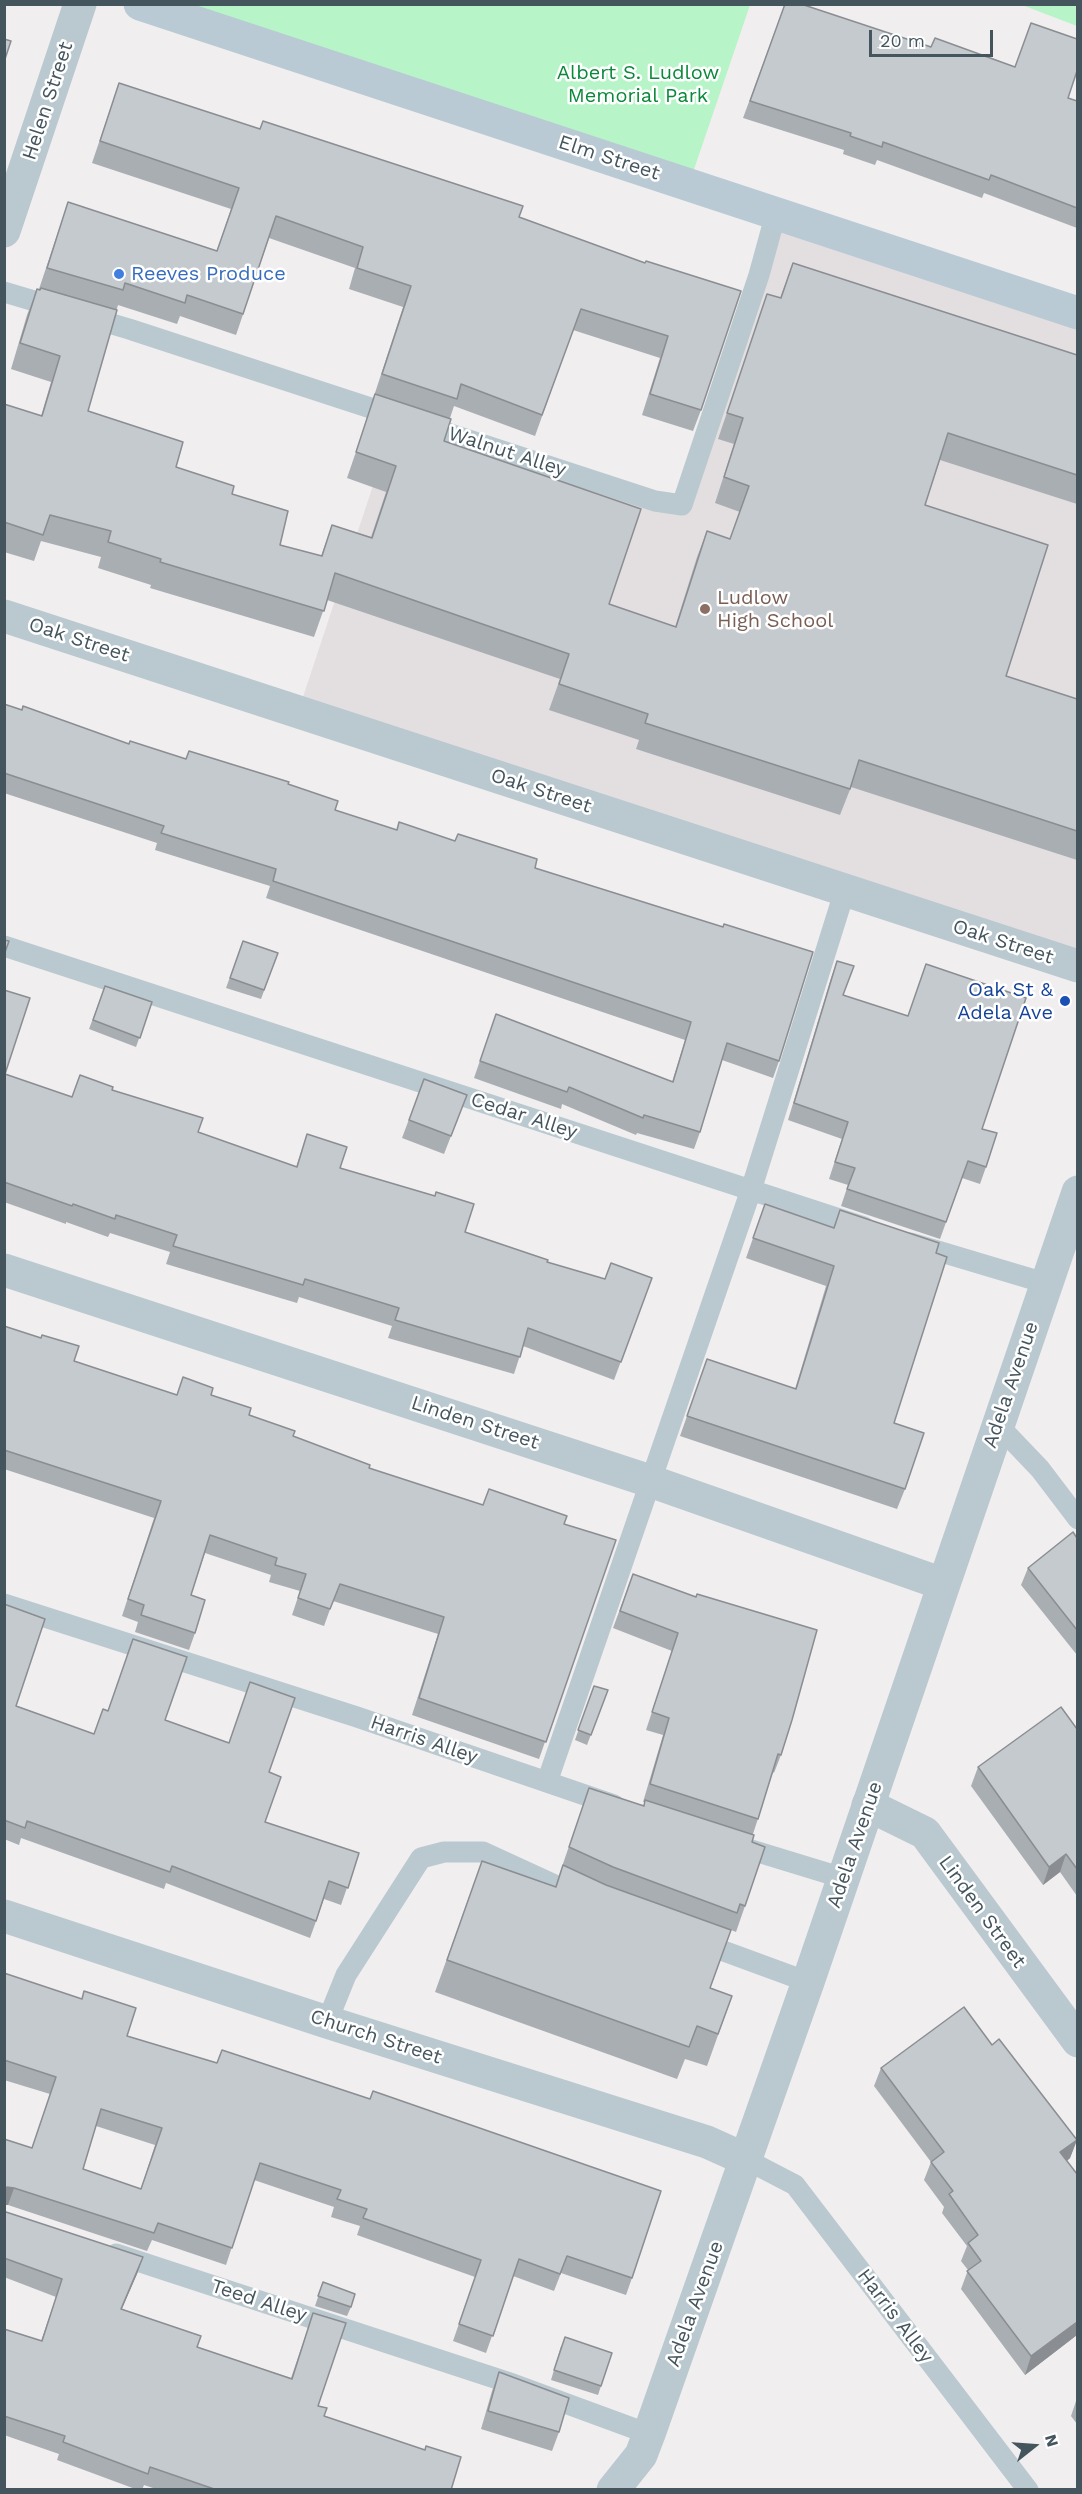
<!DOCTYPE html>
<style>
body{margin:0}
#map{position:relative;width:1082px;height:2494px;overflow:hidden;background:#f1eeef;font-family:"Work Sans",sans-serif}
canvas{display:block}
.frame{position:absolute;inset:0;border:6px solid #44555e;pointer-events:none}
.north{position:absolute;left:1004px;top:2416px;width:60px;height:60px;-webkit-text-stroke:4px #fff;paint-order:stroke;rotate:73deg;font-size:16px;font-weight:700;line-height:24px;text-align:center;color:#44555e}
.north::after{content:'';display:block;margin:auto;width:21px;height:27px;background:#44555e;clip-path:polygon(50% 0,100% 100%,50% 72%,0 100%)}
.scale{position:absolute;left:869px;top:30px;width:124px;height:27px;box-sizing:border-box;border:3px solid #44555e;border-top:0;padding-left:8px;font-size:18px;line-height:21px;white-space:nowrap;color:#44555e;-webkit-text-stroke:4px #fff;paint-order:stroke}
</style>
<div id="map">
<canvas width="1082" height="2494"></canvas>
<div class="frame"></div>
<div class="north">N</div>
<div class="scale">20 m</div>
</div>
<script>
const ctx = document.querySelector('canvas').getContext('2d');
ctx.lineJoin = 'round';
function fillPath(path, color) { ctx.fillStyle = color; ctx.fill(path, 'evenodd'); }
function strokePath(path, color, width, dash) { ctx.strokeStyle = color; ctx.lineWidth = width; ctx.lineCap = dash ? 'butt' : 'round'; ctx.setLineDash(dash || []); ctx.stroke(path); }
function write(font, color, halo, rows, align = 'center') {
  ctx.font = font + ' "Work Sans",sans-serif'; ctx.lineWidth = 5; ctx.setLineDash([]); ctx.textBaseline = 'middle'; ctx.strokeStyle = halo; ctx.fillStyle = color; for (const [text, x, y, turn = 0] of rows) {
    ctx.save(); ctx.translate(x, y); ctx.rotate((+turn || 0) * Math.PI / 180); ctx.textAlign = isNaN(turn) ? turn : align; if (halo) ctx.strokeText(text, 0, 0); ctx.fillText(text, 0, 0); ctx.restore();
  }
}
fillPath(new Path2D(`
 M 776,213 L 1077,313 L 1077,966 L 298,712 L 396,416 L 682,505 Z`), '#e3dfe1');
fillPath(new Path2D(`
 M 140,5 L 750,5 L 689,184 Z
 M 1022,5 L 1077,5 L 1077,26 Z`), '#b7f4c7');
strokePath(new Path2D(`
 M 4,292 L 129,329 L 655,501 L 682,505 L 759,275 L 776,213
 M 4,946 L 864,1227
 M 911,1243 L 1045,1283
 M 998,1425 L 1040,1469 L 1078,1519
 M 4,1604 L 357,1717 L 614,1805
 M 547,1782 L 751,1190 L 845,890
 M 735,1845 L 843,1878
 M 699,1942 L 808,1982
 M 327,2022 L 346,1975 L 421,1858 L 444,1852 L 483,1852 L 583,1898
 M 747,2160 L 795,2185 L 1028,2490
 M 116,2254 L 513,2384 L 649,2434`), '#bac9cf', 21);
strokePath(new Path2D(`
 M 4,231 L 80,4
 M 4,616 L 1078,966
 M 4,1270 L 650,1481 L 943,1584
 M 868,1805 L 925,1833 L 1078,2041
 M 4,1916 L 327,2022 L 707,2142 L 747,2160`), '#bac9cf', 33);
strokePath(new Path2D(`
 M 613,2490 L 641,2455 L 649,2434 L 808,1982 L 1078,1192`), '#bac9cf', 33);
strokePath(new Path2D(`
 M 140,4 L 1078,313`), '#bacad5', 33);
fillPath(new Path2D(`
 M 785,4 L 1077,101 L 1077,228 L 984,193 L 982,198 L 877,160 L 875,165 L 843,154 L 844,150 L 743,118 Z
 M 119,83 L 519,217 L 645,263 L 701,410 L 693,431 L 642,415 L 660,358 L 573,330 L 535,436 L 454,406 L 450,418 L 444,441 L 609,604 L 675,627 L 697,557 L 707,531 L 730,539 L 740,512 L 715,503 L 734,444 L 718,439 L 767,294 L 780,298 L 793,263 L 1077,355 L 1077,504 L 940,460 L 925,505 L 1006,676 L 1077,699 L 1077,860 L 851,787 L 840,815 L 636,749 L 639,740 L 549,710 L 560,679 L 327,600 L 314,637 L 150,588 L 151,585 L 98,568 L 101,557 L 41,541 L 34,561 L 4,552 L 4,404 L 41,416 L 51,382 L 11,369 L 27,315 L 37,289 L 40,290 L 40,289 L 39,289 L 68,202 L 217,251 L 231,209 L 92,163 ZM 269,238 L 355,268 L 349,289 L 403,307 L 374,396 L 375,396 L 347,478 L 386,492 L 371,537 L 332,525 L 321,556 L 280,545 L 232,494 L 176,467 L 88,411 L 118,305 L 177,324 L 180,316 L 236,335 Z
 M 4,704 L 129,744 L 186,759 L 288,784 L 335,810 L 396,830 L 535,868 L 779,1061 L 773,1078 L 722,1060 L 700,1132 L 694,1149 L 637,1133 L 636,1135 L 562,1104 L 561,1109 L 474,1078 L 496,1014 L 672,1082 L 685,1040 L 266,898 L 270,886 L 155,850 L 157,843 L 4,793 Z
 M 243,941 L 278,953 L 261,999 L 226,988 Z
 M 837,961 L 843,995 L 982,1129 L 986,1167 L 980,1184 L 962,1178 L 940,1239 L 841,1206 L 848,1185 L 829,1179 L 842,1139 L 788,1120 L 831,978 Z
 M 105,986 L 152,1002 L 136,1047 L 89,1029 Z
 M 4,990 L 5,1074 L 72,1097 L 112,1090 L 198,1132 L 296,1167 L 307,1134 L 340,1168 L 465,1232 L 547,1262 L 605,1279 L 652,1278 L 614,1380 L 523,1346 L 514,1374 L 388,1338 L 392,1326 L 299,1297 L 297,1303 L 166,1264 L 170,1252 L 110,1233 L 108,1237 L 66,1222 L 66,1224 L 4,1202 Z
 M 424,1079 L 460,1113 L 444,1154 L 402,1138 Z
 M 765,1204 L 834,1228 L 936,1253 L 894,1423 L 905,1489 L 897,1509 L 680,1436 L 707,1359 L 795,1389 L 826,1286 L 746,1258 Z
 M 4,1326 L 74,1361 L 177,1395 L 211,1395 L 293,1436 L 369,1468 L 483,1505 L 564,1524 L 616,1540 L 539,1759 L 412,1715 L 438,1634 L 333,1601 L 324,1626 L 292,1615 L 300,1591 L 269,1582 L 271,1575 L 205,1553 L 191,1595 L 195,1633 L 189,1650 L 135,1632 L 138,1622 L 122,1616 L 154,1518 L 4,1469 Z
 M 1077,1538 L 1077,1655 L 1021,1585 L 1028,1568 Z
 M 633,1574 L 781,1755 L 774,1773 L 773,1772 L 753,1834 L 745,1906 L 736,1932 L 731,1930 L 710,1988 L 732,1996 L 707,2066 L 685,2059 L 677,2079 L 435,1992 L 482,1861 L 555,1887 L 589,1788 L 643,1806 L 645,1802 L 643,1802 L 663,1735 L 646,1730 L 672,1651 L 613,1628 Z
 M 4,1604 L 16,1706 L 94,1734 L 107,1711 L 165,1720 L 269,1772 L 265,1822 L 359,1853 L 341,1905 L 324,1899 L 310,1938 L 166,1883 L 164,1889 L 21,1838 L 19,1845 L 4,1839 Z
 M 594,1686 L 608,1690 L 587,1745 L 575,1740 Z
 M 1077,1729 L 1077,1896 L 1060,1872 L 1043,1885 L 971,1786 L 978,1767 Z
 M 4,1973 L 127,2036 L 632,2278 L 626,2295 L 561,2273 L 554,2291 L 513,2276 L 486,2353 L 453,2341 L 475,2277 L 357,2235 L 360,2226 L 331,2217 L 334,2207 L 254,2180 L 226,2265 L 152,2240 L 147,2251 L 8,2205 L 4,2205 L 4,2139 L 32,2148 L 50,2094 L 4,2080 ZM 96,2126 L 155,2145 L 141,2189 L 83,2169 Z
 M 992,2045 L 1077,2140 L 1070,2158 L 1067,2161 L 1077,2335 L 1025,2375 L 961,2289 L 968,2270 L 961,2261 L 967,2246 L 942,2213 L 944,2207 L 924,2180 L 931,2162 L 874,2086 L 881,2068 Z
 M 4,2210 L 6,2212 L 143,2257 L 137,2274 L 122,2309 L 197,2347 L 291,2378 L 313,2313 L 318,2406 L 324,2416 L 451,2490 L 159,2490 L 144,2485 L 142,2490 L 138,2490 L 57,2460 L 59,2454 L 4,2435 L 4,2329 L 41,2341 L 56,2297 L 4,2277 Z
 M 323,2282 L 351,2307 L 347,2316 L 315,2306 Z
 M 561,2346 L 612,2353 L 598,2395 L 551,2380 Z
 M 499,2372 L 559,2432 L 552,2451 L 481,2429 L 492,2391 Z
 M 1077,2398 L 1077,2424 L 1071,2416 Z`), '#a9aeb2');
fillPath(new Path2D(`
 M 1066,1854 L 1060,1872 L 1043,1885 L 1049,1867 Z
 M 1077,2140 L 1070,2158 L 1054,2171 L 1060,2152 Z
 M 7,2187 L 14,2188 L 8,2205 L 4,2205 L 4,2190 Z
 M 143,2257 L 137,2274 L 114,2326 L 121,2309 Z
 M 1077,2322 L 1077,2335 L 1025,2375 L 1031,2356 Z`), '#8a8d91');
const building = new Path2D(`
 M 785,4 L 801,4 L 931,47 L 935,38 L 1015,67 L 1031,23 L 1077,39 L 1077,71 L 1068,98 L 1077,101 L 1077,208 L 991,175 L 989,180 L 883,142 L 882,147 L 850,136 L 851,133 L 750,101 Z
 M 4,39 L 11,41 L 4,62 Z
 M 119,83 L 260,129 L 263,121 L 523,206 L 519,217 L 645,263 L 646,261 L 741,291 L 701,410 L 650,394 L 668,336 L 581,309 L 542,415 L 461,384 L 457,399 L 382,374 L 411,286 L 357,268 L 363,247 L 276,216 L 243,314 L 187,295 L 185,303 L 125,283 L 123,290 L 47,268 L 68,202 L 217,251 L 239,188 L 100,141 Z
 M 793,263 L 1077,355 L 1077,475 L 948,433 L 925,505 L 1048,545 L 1006,676 L 1077,699 L 1077,831 L 859,760 L 850,789 L 645,723 L 648,714 L 559,684 L 569,654 L 335,573 L 324,611 L 160,562 L 161,559 L 108,542 L 111,531 L 50,515 L 43,535 L 4,522 L 4,404 L 42,416 L 60,356 L 20,343 L 37,289 L 40,290 L 41,288 L 117,310 L 88,411 L 183,442 L 176,467 L 234,486 L 232,494 L 288,511 L 280,545 L 322,556 L 332,525 L 372,538 L 396,466 L 356,452 L 375,394 L 451,419 L 444,441 L 641,509 L 609,604 L 676,627 L 707,531 L 730,539 L 749,486 L 724,477 L 743,418 L 727,413 L 767,294 L 781,298 Z
 M 4,704 L 22,710 L 23,706 L 129,744 L 130,741 L 186,759 L 189,751 L 289,782 L 288,784 L 338,801 L 335,810 L 397,830 L 399,822 L 455,841 L 458,834 L 537,859 L 535,868 L 723,927 L 724,924 L 813,952 L 779,1061 L 727,1043 L 700,1132 L 644,1115 L 643,1118 L 569,1087 L 567,1092 L 480,1061 L 496,1014 L 673,1082 L 691,1022 L 273,881 L 276,869 L 161,833 L 164,826 L 4,773 Z
 M 4,940 L 9,941 L 4,955 Z
 M 243,941 L 278,953 L 264,990 L 230,978 Z
 M 837,961 L 854,966 L 843,995 L 908,1016 L 926,964 L 1026,998 L 982,1129 L 997,1133 L 986,1167 L 968,1161 L 946,1222 L 847,1189 L 855,1168 L 835,1162 L 848,1122 L 794,1103 Z
 M 105,986 L 152,1002 L 140,1038 L 93,1020 Z
 M 4,990 L 30,998 L 5,1074 L 72,1097 L 80,1075 L 113,1087 L 112,1090 L 203,1118 L 198,1132 L 297,1167 L 307,1134 L 347,1147 L 340,1168 L 435,1196 L 436,1192 L 474,1204 L 465,1232 L 548,1260 L 547,1262 L 605,1279 L 611,1263 L 652,1278 L 621,1362 L 528,1328 L 520,1357 L 395,1320 L 399,1308 L 305,1279 L 303,1285 L 173,1246 L 177,1235 L 116,1215 L 115,1219 L 73,1204 L 72,1206 L 4,1182 Z
 M 424,1079 L 467,1095 L 451,1136 L 409,1120 Z
 M 765,1204 L 834,1228 L 840,1210 L 939,1243 L 936,1253 L 947,1257 L 894,1423 L 924,1433 L 905,1489 L 687,1416 L 707,1359 L 796,1389 L 834,1266 L 753,1238 Z
 M 4,1326 L 41,1338 L 42,1335 L 79,1346 L 74,1361 L 177,1395 L 183,1377 L 213,1388 L 211,1395 L 251,1408 L 249,1415 L 295,1431 L 293,1436 L 370,1465 L 369,1468 L 483,1505 L 489,1489 L 567,1516 L 564,1524 L 616,1540 L 546,1742 L 419,1698 L 444,1617 L 340,1584 L 330,1609 L 298,1598 L 306,1574 L 275,1565 L 277,1558 L 210,1535 L 191,1595 L 205,1600 L 195,1633 L 141,1615 L 144,1605 L 128,1599 L 161,1501 L 4,1450 Z
 M 1073,1532 L 1077,1538 L 1077,1630 L 1028,1568 Z
 M 633,1574 L 696,1597 L 697,1594 L 817,1630 L 792,1720 L 781,1755 L 778,1754 L 758,1819 L 650,1784 L 669,1718 L 652,1712 L 678,1633 L 620,1611 Z
 M 4,1604 L 45,1619 L 16,1706 L 94,1734 L 103,1709 L 108,1711 L 133,1639 L 187,1657 L 165,1720 L 229,1743 L 250,1682 L 295,1698 L 269,1772 L 281,1777 L 265,1822 L 359,1853 L 348,1888 L 329,1881 L 316,1921 L 172,1866 L 170,1872 L 27,1821 L 25,1828 L 4,1820 Z
 M 594,1686 L 608,1690 L 591,1735 L 578,1730 Z
 M 1061,1707 L 1077,1729 L 1077,1869 L 1066,1854 L 1049,1867 L 978,1767 Z
 M 589,1788 L 644,1806 L 645,1800 L 754,1835 L 752,1842 L 765,1847 L 745,1906 L 740,1904 L 737,1913 L 613,1867 L 569,1847 Z
 M 482,1861 L 556,1887 L 563,1865 L 606,1885 L 731,1930 L 710,1988 L 732,1996 L 718,2034 L 697,2026 L 689,2047 L 447,1960 Z
 M 4,1973 L 82,1999 L 84,1991 L 136,2008 L 127,2036 L 217,2063 L 222,2050 L 370,2099 L 373,2091 L 661,2191 L 632,2278 L 567,2256 L 560,2274 L 519,2259 L 493,2336 L 459,2324 L 481,2260 L 363,2218 L 367,2209 L 337,2199 L 341,2190 L 260,2163 L 232,2248 L 158,2223 L 154,2233 L 14,2188 L 7,2187 L 4,2190 L 4,2139 L 32,2148 L 56,2077 L 4,2060 ZM 101,2109 L 162,2128 L 141,2189 L 83,2169 Z
 M 964,2007 L 992,2045 L 999,2039 L 1077,2140 L 1060,2152 L 1077,2174 L 1077,2322 L 1031,2356 L 967,2271 L 981,2261 L 968,2243 L 978,2235 L 949,2194 L 953,2191 L 931,2162 L 944,2152 L 881,2068 Z
 M 4,2210 L 6,2212 L 143,2257 L 121,2309 L 201,2336 L 197,2347 L 292,2379 L 313,2313 L 346,2323 L 318,2406 L 327,2408 L 324,2416 L 425,2450 L 426,2446 L 461,2457 L 451,2490 L 217,2490 L 150,2467 L 148,2474 L 63,2442 L 65,2436 L 4,2416 L 4,2329 L 42,2341 L 62,2279 L 4,2258 Z
 M 323,2282 L 355,2294 L 351,2307 L 318,2296 Z
 M 565,2337 L 612,2353 L 601,2386 L 554,2370 Z
 M 499,2372 L 569,2398 L 559,2432 L 488,2411 Z`);
fillPath(building, '#c5cacf');
strokePath(building, '#8a8d91', 1.5);
for (const [x, y, r, color] of [
 [119,274,6,"#3f7fe0"],
 [705,609,6,"#8d6e63"],
 [1065,1001,6,"#1a4fb4"]
]) { const dot = new Path2D(); dot.arc(x, y, r, 0, 2 * Math.PI); ctx.fillStyle = color; ctx.fill(dot); strokePath(dot, '#fff', 2); }
write('20px', '#0b893a', '#fff', [
 ["Albert S. Ludlow",638,73],
 ["Memorial Park",638,96]
]);
write('20px', '#44555e', '#fff', [
 ["Helen Street",48,101,-72],
 ["Elm Street",609,158,18],
 ["Walnut Alley",507,452,18],
 ["Oak Street",79,640,18],
 ["Oak Street",541,791,18],
 ["Oak Street",1003,942,18],
 ["Cedar Alley",524,1116,18],
 ["Adela Avenue",1011,1385,-71],
 ["Linden Street",475,1423,18],
 ["Harris Alley",424,1740,19],
 ["Adela Avenue",855,1845,-71],
 ["Linden Street",982,1912,54],
 ["Church Street",376,2037,18],
 ["Teed Alley",259,2301,18],
 ["Adela Avenue",695,2304,-70],
 ["Harris Alley",895,2316,53]
]);
write('20px', '#366cbe', '#fff', [
 ["Reeves Produce",131,274]
], 'left');
write('20px', '#785e54', '#fff', [
 ["Ludlow",717,598],
 ["High School",717,621]
], 'left');
write('20px', '#164399', '#fff', [
 ["Oak St &",1053,990],
 ["Adela Ave",1053,1013]
], 'right');
</script>
